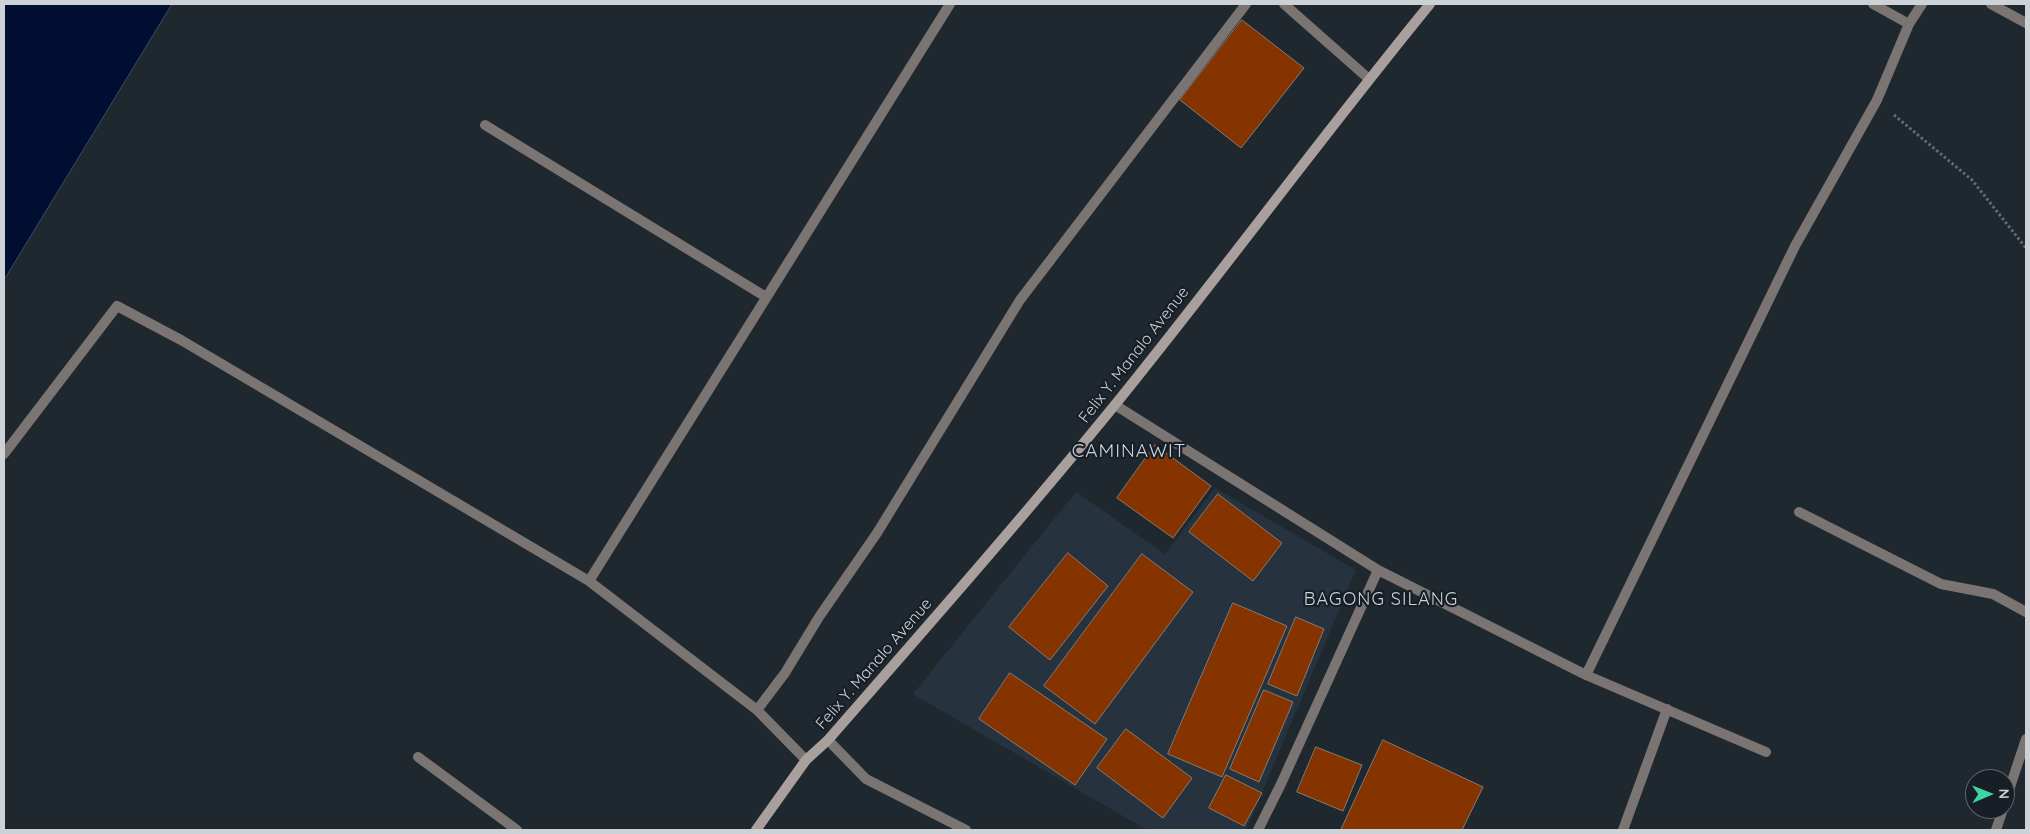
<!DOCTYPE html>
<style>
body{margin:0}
#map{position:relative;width:2030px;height:834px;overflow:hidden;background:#20282f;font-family:Quicksand,sans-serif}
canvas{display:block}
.frame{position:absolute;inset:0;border:5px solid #cdd2d7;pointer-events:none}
.north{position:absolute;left:1965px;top:769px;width:50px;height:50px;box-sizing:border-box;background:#171e25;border:1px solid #60666c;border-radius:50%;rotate:89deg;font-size:14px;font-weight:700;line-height:20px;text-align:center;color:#cdd2d7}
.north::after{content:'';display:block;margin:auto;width:18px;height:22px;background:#3dd4a3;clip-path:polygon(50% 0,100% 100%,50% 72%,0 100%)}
</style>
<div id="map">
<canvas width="2030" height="834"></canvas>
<div class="frame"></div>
<div class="north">N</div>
</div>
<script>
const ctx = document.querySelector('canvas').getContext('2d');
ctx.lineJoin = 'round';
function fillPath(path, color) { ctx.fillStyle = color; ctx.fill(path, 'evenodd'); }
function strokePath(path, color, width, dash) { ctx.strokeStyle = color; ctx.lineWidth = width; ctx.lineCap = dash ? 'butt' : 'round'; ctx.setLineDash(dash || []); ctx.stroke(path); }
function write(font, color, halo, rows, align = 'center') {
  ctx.font = font + ' Quicksand,sans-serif'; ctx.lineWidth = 4.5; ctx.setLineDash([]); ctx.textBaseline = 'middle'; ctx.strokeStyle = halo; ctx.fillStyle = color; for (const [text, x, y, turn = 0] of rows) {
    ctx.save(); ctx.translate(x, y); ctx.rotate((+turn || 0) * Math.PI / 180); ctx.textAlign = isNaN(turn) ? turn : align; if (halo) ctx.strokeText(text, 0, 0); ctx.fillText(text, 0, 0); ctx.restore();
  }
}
fillPath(new Path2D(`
 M 1215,488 L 1356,570 L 1246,830 L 1147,830 L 913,694 L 1076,492 L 1165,554 Z`), '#26333e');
const water = new Path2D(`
 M 4,4 L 172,4 L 4,280 Z`);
fillPath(water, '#000f31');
strokePath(water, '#3e4a63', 1);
const building = new Path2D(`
 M 1242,20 L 1304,68 L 1241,148 L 1180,100 Z
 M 1155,445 L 1211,486 L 1173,538 L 1117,498 Z
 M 1218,494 L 1282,543 L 1253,581 L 1189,532 Z
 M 1068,553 L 1108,586 L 1050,660 L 1009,627 Z
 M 1142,554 L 1193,592 L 1095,724 L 1044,686 Z
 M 1233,603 L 1287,626 L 1222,777 L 1168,754 Z
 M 1296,617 L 1324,629 L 1297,696 L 1268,684 Z
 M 1010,673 L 1107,739 L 1075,785 L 979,719 Z
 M 1264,690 L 1293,702 L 1259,782 L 1230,769 Z
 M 1126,729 L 1192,778 L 1163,818 L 1097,768 Z
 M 1383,740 L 1483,787 L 1462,830 L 1341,830 Z
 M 1316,747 L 1362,765 L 1343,811 L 1297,792 Z
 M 1226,775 L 1262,793 L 1244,826 L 1209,808 Z`);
fillPath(building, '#853400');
strokePath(building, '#867a74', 1);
strokePath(new Path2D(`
 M 1894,115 L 1972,180 L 2026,248`), '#656b72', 3, [2.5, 2.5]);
strokePath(new Path2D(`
 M 1799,512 L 1941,584 L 1993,594 L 2026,612
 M 418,757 L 517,830
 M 2005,802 L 2026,739
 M 1996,830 L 2003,809`), '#7a7472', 10);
strokePath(new Path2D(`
 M 1284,4 L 1369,79
 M 1873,4 L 1909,24
 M 1991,4 L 2026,23
 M 485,125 L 766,297
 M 1115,405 L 1378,570 L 1586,675 L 1766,752
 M 4,454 L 117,306 L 181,340 L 589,581 L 757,710 L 806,760
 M 589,581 L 950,4
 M 1586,675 L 1795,246 L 1877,100 L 1909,24 L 1922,4
 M 757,710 L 785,673 L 819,617 L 877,533 L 1020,300 L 1246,4
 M 828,740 L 866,779 L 966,830
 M 1258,830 L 1281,784 L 1378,570
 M 1623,830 L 1667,709`), '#7a7472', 10);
strokePath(new Path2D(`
 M 756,830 L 806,760 L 828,740 C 924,630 1021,520 1114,406 C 1221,274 1322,136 1430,4`), '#a9a09d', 10);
write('16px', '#cdd2d7', '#171e25', [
 ["Felix Y. Manalo Avenue",1134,355,-52],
 ["Felix Y. Manalo Avenue",874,664,-49]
]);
ctx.letterSpacing = '1px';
write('18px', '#cad4dd', '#171e25', [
 ["BAGONG SILANG",1381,600]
]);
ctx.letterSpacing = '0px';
ctx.letterSpacing = '1px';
write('19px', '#cad4dd', '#171e25', [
 ["CAMINAWIT",1129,451]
]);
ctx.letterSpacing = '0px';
</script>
